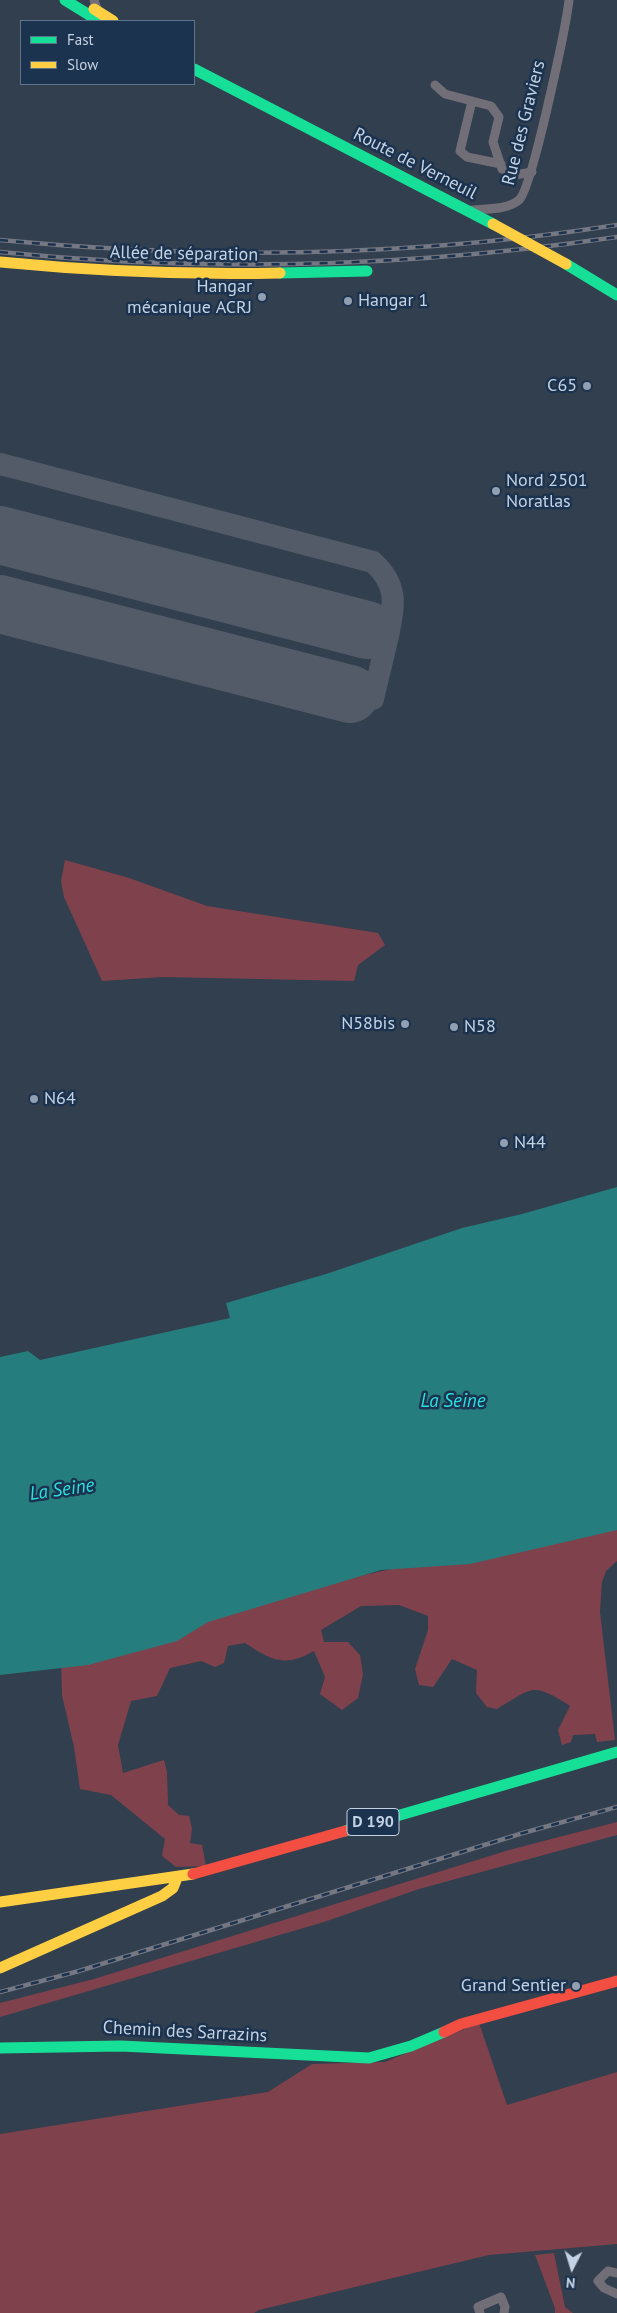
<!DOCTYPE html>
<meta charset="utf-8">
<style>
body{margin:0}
#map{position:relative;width:617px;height:2313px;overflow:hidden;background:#323f4e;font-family:"PT Sans",sans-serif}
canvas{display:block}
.legend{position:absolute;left:20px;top:20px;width:175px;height:65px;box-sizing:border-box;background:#1c334f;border:1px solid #5f738b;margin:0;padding:6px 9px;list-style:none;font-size:15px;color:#c4d3e4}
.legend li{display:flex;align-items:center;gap:10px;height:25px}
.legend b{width:25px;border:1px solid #5f738b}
.north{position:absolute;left:547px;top:2243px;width:50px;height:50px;-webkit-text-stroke:4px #1c334f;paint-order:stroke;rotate:185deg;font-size:14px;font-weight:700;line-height:20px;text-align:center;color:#c4d3e4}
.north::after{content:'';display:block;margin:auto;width:18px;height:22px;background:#c4d3e4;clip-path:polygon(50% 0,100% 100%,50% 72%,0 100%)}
</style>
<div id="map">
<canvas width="617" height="2313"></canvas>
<ul class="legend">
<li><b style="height:6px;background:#16e098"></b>Fast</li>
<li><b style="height:6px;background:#ffcf43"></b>Slow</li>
</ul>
<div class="north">N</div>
</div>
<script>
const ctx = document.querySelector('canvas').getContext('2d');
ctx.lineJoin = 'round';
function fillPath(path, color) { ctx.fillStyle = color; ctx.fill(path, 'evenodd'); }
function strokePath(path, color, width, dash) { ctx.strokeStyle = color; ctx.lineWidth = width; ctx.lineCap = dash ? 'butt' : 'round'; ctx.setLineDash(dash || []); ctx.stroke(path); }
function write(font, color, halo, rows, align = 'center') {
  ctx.font = font + ' "PT Sans",sans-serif'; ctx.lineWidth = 5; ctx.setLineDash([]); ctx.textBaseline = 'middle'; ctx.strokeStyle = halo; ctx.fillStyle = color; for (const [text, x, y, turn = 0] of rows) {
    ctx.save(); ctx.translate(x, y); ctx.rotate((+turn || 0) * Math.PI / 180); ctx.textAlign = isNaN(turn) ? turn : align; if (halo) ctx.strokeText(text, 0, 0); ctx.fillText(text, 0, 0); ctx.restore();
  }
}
fillPath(new Path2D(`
 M 65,860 L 129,878 L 207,906 L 378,933 L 385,945 L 358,965 L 354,981 L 163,977 L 102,981 L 64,897 L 61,881 Z
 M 617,1520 L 617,1561 L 606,1571 L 602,1582 L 600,1612 L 615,1740 L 597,1742 L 595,1734 L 573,1735 L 571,1742 L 562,1745 L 558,1730 L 570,1706 C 532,1682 534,1687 497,1709 L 487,1707 L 476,1693 L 477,1670 L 452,1659 L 433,1687 L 419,1685 L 415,1669 L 428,1630 L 428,1616 L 399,1605 L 361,1606 L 321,1630 L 324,1642 L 348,1642 L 360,1655 L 363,1674 L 358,1698 L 342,1710 L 320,1694 L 325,1677 L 314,1651 C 284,1668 271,1660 245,1643 L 228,1646 L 224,1663 L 215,1667 L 201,1661 L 170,1668 L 157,1696 L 131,1701 L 118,1745 L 123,1773 L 164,1760 L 167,1772 L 168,1805 L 179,1815 L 189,1816 L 192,1829 L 190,1843 L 202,1845 L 206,1866 L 176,1867 L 162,1856 L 165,1839 L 111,1795 L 80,1789 L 74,1747 L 62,1695 L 61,1658 L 309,1587 Z
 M 617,1822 L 617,1835 L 419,1889 L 324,1922 L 0,2017 L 0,2003 L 94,1979 L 509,1850 Z
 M 479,2023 L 507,2105 L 617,2072 L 617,2244 L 489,2255 L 259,2310 L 254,2313 L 0,2313 L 0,2134 L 268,2092 L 312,2064 L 385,2062 Z
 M 554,2253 L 565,2307 L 573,2313 L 555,2313 L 555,2308 L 535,2255 Z`), '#7f424c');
fillPath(new Path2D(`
 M 617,1187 L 617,1530 L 470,1564 L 381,1570 L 208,1622 L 177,1641 L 88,1665 L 0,1675 L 0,1357 L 28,1351 L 40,1360 L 230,1318 L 226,1303 L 326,1274 L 462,1228 L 522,1214 Z`), '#267d7d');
strokePath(new Path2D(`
 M 0,464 L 373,562 C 399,586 394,605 388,636 L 367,630
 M 350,694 L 373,699 L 388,636`), '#545b68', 22);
strokePath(new Path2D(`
 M 0,535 L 367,630
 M 0,604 L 350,694`), '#545b68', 58);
strokePath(new Path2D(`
 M 94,0 L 98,12
 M 435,85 L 445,94 L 472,101
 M 501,164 L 467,157 L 460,151 L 472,101 L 491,106 L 499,117 L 493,142 L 502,169 L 515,175 L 532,172
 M 467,211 C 483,208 506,211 519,200 C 532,189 566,26 569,0
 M 617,2273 L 608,2271 L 598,2281 L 604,2288 L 617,2294
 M 480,2313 L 478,2307 L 501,2297 L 505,2307 L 504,2313`), '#716e78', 9);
strokePath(new Path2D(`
 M 65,0 L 99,21
 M 194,69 L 493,224
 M 566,264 L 617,295
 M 280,273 L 367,271
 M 345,1831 L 617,1752
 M 0,2048 L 121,2046 L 369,2058 L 411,2046 L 444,2032`), '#16e098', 11);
strokePath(new Path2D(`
 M 94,9 L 113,21
 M 0,262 C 93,271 186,275 280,273
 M 0,1902 L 193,1874
 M 0,1968 L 162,1896 L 173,1888 L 177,1878`), '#ffcf43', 11);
strokePath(new Path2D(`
 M 193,1874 L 345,1831
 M 444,2032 L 461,2024 L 617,1981`), '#f24e42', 11);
const rail = new Path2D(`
 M 0,240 C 205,260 413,257 617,225
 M 0,252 C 205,273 413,267 617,237
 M 0,1992 L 79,1971 L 523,1833 L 617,1807`);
strokePath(rail, '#757782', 4.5);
strokePath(rail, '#1c334f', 2.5, [8]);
strokePath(new Path2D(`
 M 493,224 L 566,264`), '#ffcf43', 11);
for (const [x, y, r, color] of [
 [262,297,5,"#919fb0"],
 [348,301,5,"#919fb0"],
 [587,386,5,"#919fb0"],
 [496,491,5,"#919fb0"],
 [405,1024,5,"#919fb0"],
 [454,1027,5,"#919fb0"],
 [34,1099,5,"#919fb0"],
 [504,1143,5,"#919fb0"],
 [576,1986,5,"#919fb0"]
]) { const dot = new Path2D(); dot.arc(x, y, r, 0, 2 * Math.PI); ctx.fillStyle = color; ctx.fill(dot); strokePath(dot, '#1c334f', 2); }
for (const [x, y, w] of [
 [373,1822,52]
]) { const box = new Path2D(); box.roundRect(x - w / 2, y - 13.5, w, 27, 4); ctx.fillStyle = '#1c334f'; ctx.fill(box); strokePath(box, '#c4d3e4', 1); }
write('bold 16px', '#c4d3e4', null, [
 ["D 190",373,1822]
]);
write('18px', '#c4d3e4', '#1c334f', [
 ["Rue des Graviers",524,123,-76],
 ["Route de Verneuil",415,164,27],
 ["Allée de séparation",184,254,1],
 ["Chemin des Sarrazins",185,2032,3]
]);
write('18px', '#c4d3e4', '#1c334f', [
 ["Hangar",252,287,"right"],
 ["mécanique ACRJ",252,308,"right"],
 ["Hangar 1",358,301],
 ["C65",577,386,"right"],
 ["Nord 2501",506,481],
 ["Noratlas",506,502],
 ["N58bis",395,1024,"right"],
 ["N58",464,1027],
 ["N64",44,1099],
 ["N44",514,1143],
 ["Grand Sentier",566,1986,"right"]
], 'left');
write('italic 19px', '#28e2e0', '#1c334f', [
 ["La Seine",453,1402],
 ["La Seine",62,1490,-8]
]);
</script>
